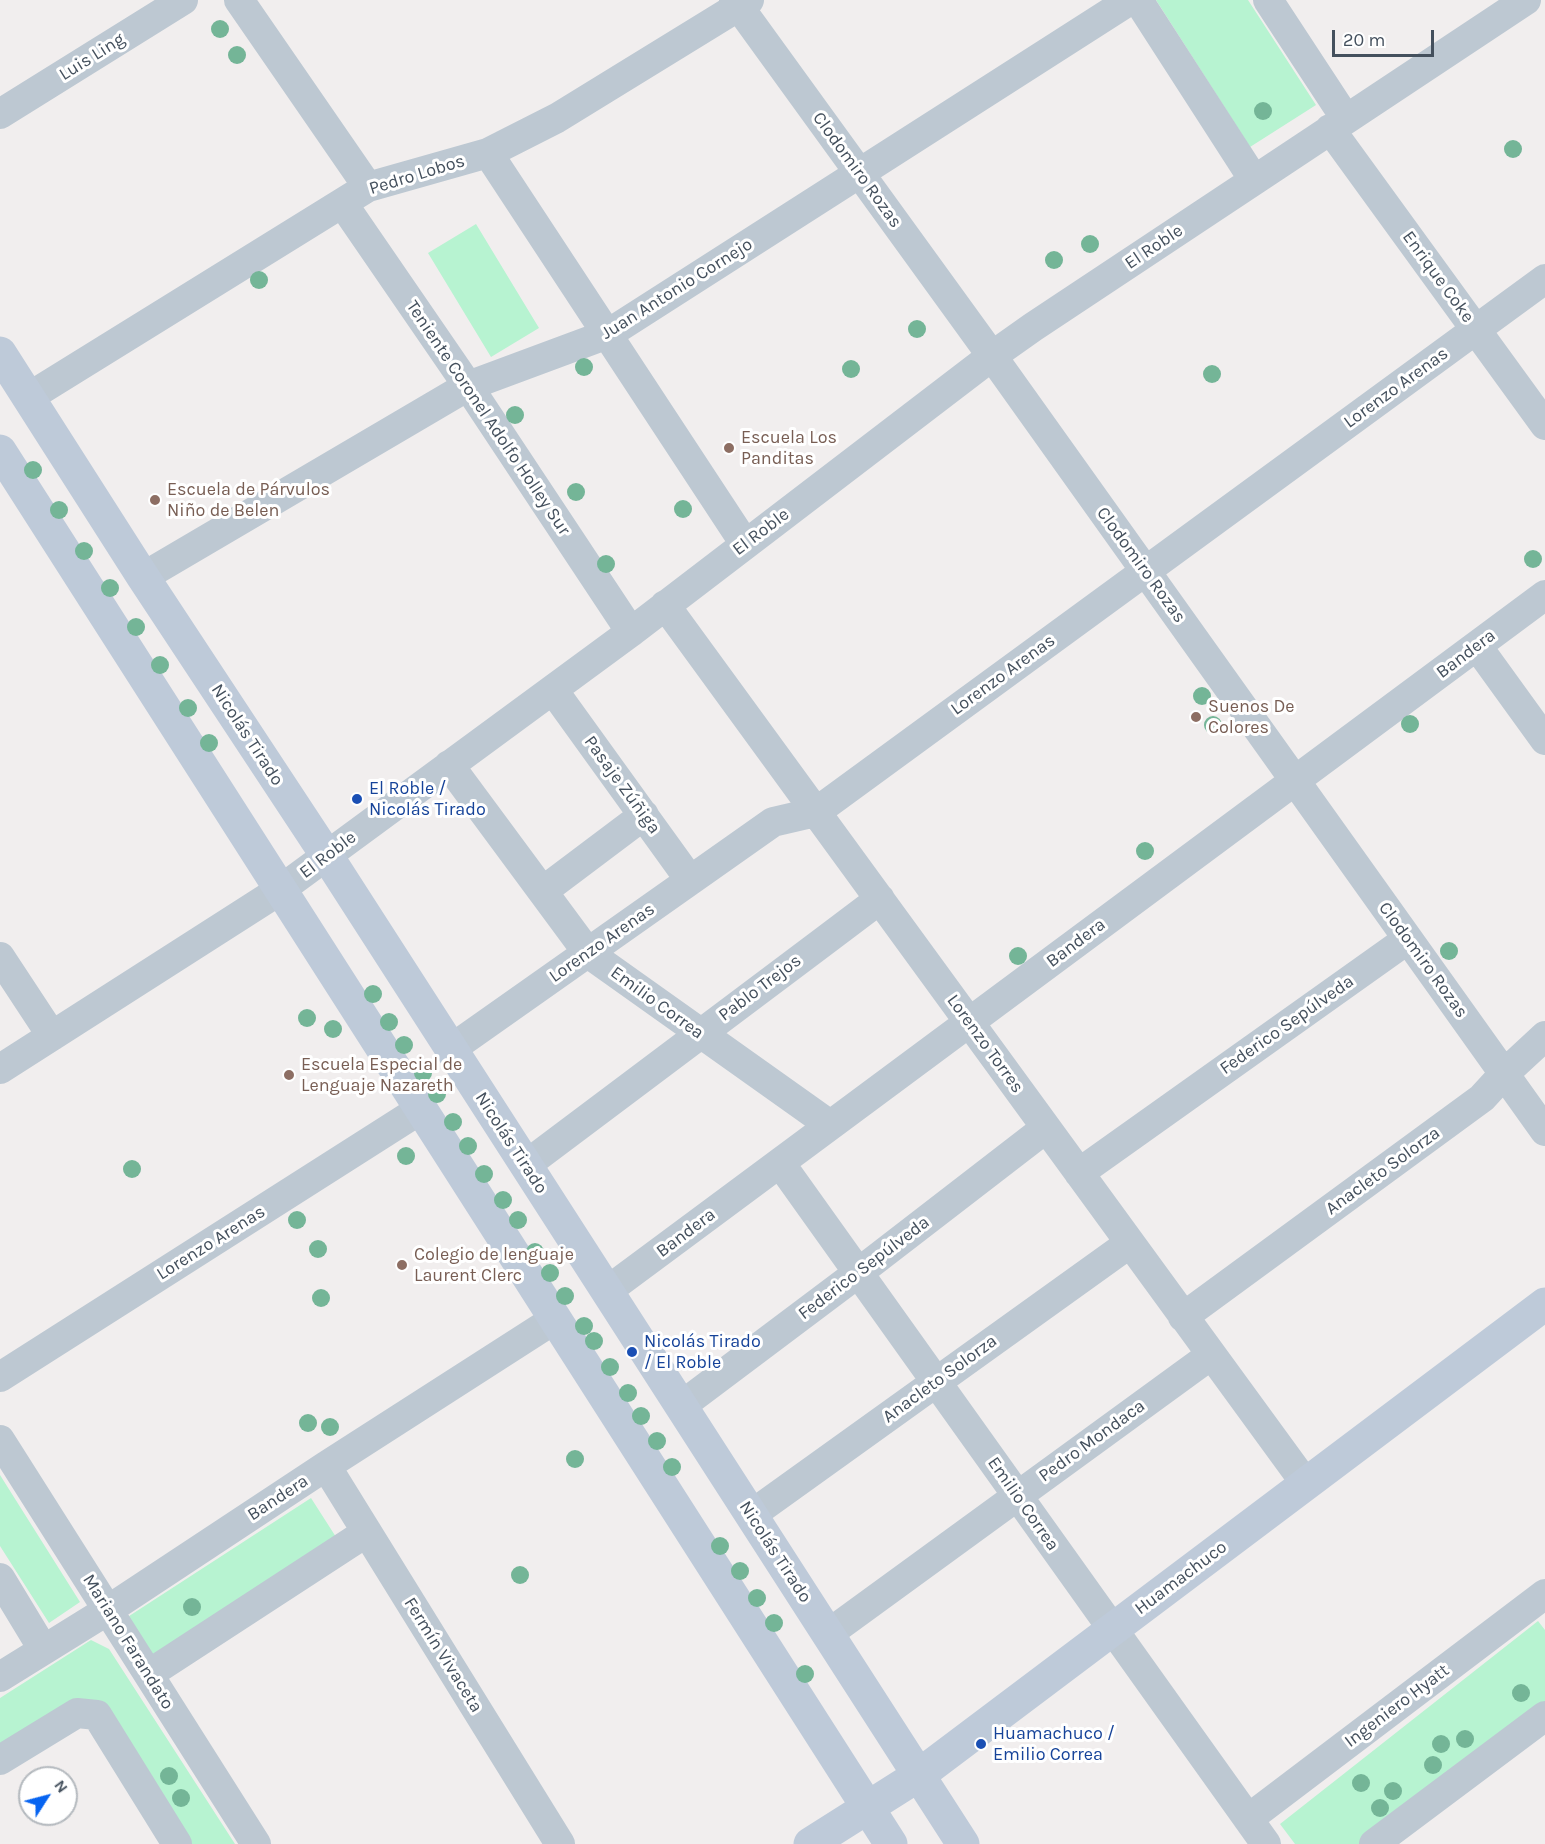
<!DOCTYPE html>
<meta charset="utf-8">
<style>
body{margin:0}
#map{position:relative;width:1545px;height:1844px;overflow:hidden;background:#f1eeee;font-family:Karla,sans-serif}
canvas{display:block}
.north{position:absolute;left:18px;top:1766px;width:60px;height:60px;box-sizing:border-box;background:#fff;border:2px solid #b4b9be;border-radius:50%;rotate:54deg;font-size:16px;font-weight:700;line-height:24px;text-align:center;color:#44505d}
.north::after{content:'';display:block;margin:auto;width:21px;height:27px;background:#0764f1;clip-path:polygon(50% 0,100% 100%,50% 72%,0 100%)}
.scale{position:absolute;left:1332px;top:30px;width:102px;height:27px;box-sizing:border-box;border:3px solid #44505d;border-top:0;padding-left:8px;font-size:18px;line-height:21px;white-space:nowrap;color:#44505d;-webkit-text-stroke:4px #fff;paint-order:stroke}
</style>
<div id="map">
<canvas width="1545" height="1844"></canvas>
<div class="north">N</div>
<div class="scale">20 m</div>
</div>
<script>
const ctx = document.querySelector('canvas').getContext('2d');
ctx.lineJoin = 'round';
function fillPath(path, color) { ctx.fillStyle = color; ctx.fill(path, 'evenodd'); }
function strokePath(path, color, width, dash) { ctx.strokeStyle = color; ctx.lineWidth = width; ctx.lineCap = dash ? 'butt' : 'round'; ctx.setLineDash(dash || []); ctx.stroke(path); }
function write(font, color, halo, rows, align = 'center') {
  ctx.font = font + ' Karla,sans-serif'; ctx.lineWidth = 6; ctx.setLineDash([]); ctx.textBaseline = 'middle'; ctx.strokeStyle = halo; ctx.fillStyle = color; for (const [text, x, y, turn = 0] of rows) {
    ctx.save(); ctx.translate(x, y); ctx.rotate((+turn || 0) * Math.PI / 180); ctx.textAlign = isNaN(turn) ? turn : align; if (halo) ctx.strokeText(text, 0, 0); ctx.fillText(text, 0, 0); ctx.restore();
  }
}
fillPath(new Path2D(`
 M 1156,0 L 1248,0 L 1316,105 L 1250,147 Z
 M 476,224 L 539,328 L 491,357 L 428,253 Z
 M 0,1475 L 80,1602 L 49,1623 L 0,1546 Z
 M 311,1498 L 336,1537 L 148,1659 L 123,1620 Z
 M 1538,1621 L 1545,1630 L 1545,1708 L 1360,1844 L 1295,1844 L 1280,1824 Z
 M 91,1640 L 109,1649 L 235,1844 L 181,1844 L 93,1701 L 0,1750 L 0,1698 Z`), '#b7f3d1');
strokePath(new Path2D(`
 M 239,0 L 368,187
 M 734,0 L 992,356 L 1545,1131
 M 1138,0 L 1254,180
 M 1268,0 L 1346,119
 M 0,114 L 183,0
 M 1330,129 L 1545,425
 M 488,153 L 745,544
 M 343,204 L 468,386 L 631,632
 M 29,397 L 368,187 L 488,153 L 557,118 L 749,0
 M 143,577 L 468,386 L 608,334 L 1130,0
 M 665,605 L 1306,1484
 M 1477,646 L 1545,740
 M 553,690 L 690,880
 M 449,765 L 588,953 L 830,1125
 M 543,891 L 644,815
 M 0,957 L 52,1036
 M 451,1049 L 773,822 L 816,812 L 1545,279
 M 0,1069 L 280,890 L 631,632 L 992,356 L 1033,327 L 1526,0
 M 780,1163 L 1266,1844
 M 526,1165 C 643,1076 762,988 880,899
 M 1079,1173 L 1408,939
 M 607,1291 L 1545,595
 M 1183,1317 L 1482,1098 L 1504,1074 L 1545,1036
 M 0,1377 L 421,1109
 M 681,1406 L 858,1273 L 1046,1128
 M 0,1440 L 256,1844
 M 326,1466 L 560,1844
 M 751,1515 L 1130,1243
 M 0,1578 L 43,1649
 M 828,1634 L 1211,1355
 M 149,1674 L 367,1532
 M 0,1677 L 108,1610 L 326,1466 L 555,1319
 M 0,1760 L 77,1713 L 97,1715 L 177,1844
 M 1248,1819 L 1545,1594
 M 1374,1844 L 1545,1716`), '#bdc8d2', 30);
strokePath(new Path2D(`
 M 0,353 L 143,577 L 327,856 L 963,1844
 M 0,451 L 891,1844
 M 810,1844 L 919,1775 L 1545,1304`), '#becad9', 33);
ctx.fillStyle = '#74b597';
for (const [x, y] of [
 [220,29],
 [237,55],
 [1263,111],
 [1513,149],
 [1090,244],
 [1054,260],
 [259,280],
 [917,329],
 [584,367],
 [851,369],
 [1212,374],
 [515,415],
 [33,470],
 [576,492],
 [683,509],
 [59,510],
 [84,551],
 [1533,559],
 [606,564],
 [110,588],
 [136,627],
 [160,665],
 [1202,696],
 [188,708],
 [1410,724],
 [1213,725],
 [209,743],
 [1145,851],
 [1449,951],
 [1018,956],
 [373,994],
 [307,1018],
 [389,1022],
 [333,1029],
 [404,1045],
 [423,1073],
 [437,1094],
 [453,1122],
 [468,1146],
 [406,1156],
 [132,1169],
 [484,1174],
 [503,1200],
 [297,1220],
 [518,1220],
 [318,1249],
 [535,1252],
 [550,1273],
 [565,1296],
 [321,1298],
 [584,1326],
 [594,1341],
 [610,1367],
 [628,1393],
 [641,1416],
 [308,1423],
 [330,1427],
 [657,1441],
 [575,1459],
 [672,1467],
 [720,1546],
 [740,1571],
 [520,1575],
 [757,1598],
 [192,1607],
 [774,1623],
 [805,1674],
 [1521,1693],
 [1465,1739],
 [1441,1744],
 [1433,1765],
 [169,1776],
 [1361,1783],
 [1393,1791],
 [181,1798],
 [1380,1808]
]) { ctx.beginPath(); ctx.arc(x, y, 9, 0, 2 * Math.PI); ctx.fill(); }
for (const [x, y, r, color] of [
 [729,448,6,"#8d6e63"],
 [155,500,6,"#8d6e63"],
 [1196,717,6,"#8d6e63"],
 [357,799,6,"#1a4fb4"],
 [289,1075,6,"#8d6e63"],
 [402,1265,6,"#8d6e63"],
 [632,1352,6,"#1a4fb4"],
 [981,1744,6,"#1a4fb4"]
]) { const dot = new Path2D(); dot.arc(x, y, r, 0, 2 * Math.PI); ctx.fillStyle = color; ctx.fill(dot); strokePath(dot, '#fff', 2); }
write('18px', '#44505d', '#fff', [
 ["Luis Ling",92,57,-32],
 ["Clodomiro Rozas",857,170,54],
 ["Pedro Lobos",417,175,-17],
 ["El Roble",1154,247,-34],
 ["Enrique Coke",1438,277,54],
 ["Juan Antonio Cornejo",677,289,-32],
 ["Lorenzo Arenas",1396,388,-36],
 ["Teniente Coronel Adolfo Holley Sur",488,418,56],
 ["El Roble",761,532,-37],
 ["Clodomiro Rozas",1141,565,54],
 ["Bandera",1466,654,-37],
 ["Lorenzo Arenas",1003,675,-36],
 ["Nicolás Tirado",247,735,57],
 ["Pasaje Zúñiga",622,785,54],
 ["El Roble",328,855,-37],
 ["Lorenzo Arenas",602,943,-35],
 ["Bandera",1076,943,-37],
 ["Clodomiro Rozas",1423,960,54],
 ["Pablo Trejos",760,988,-37],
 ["Emilio Correa",657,1003,36],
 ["Federico Sepúlveda",1287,1025,-35],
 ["Lorenzo Torres",985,1044,54],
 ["Nicolás Tirado",511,1143,57],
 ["Anacleto Solorza",1383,1171,-36],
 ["Bandera",686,1233,-37],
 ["Lorenzo Arenas",211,1243,-32],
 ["Federico Sepúlveda",864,1268,-37],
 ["Anacleto Solorza",940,1379,-36],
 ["Pedro Mondaca",1092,1441,-36],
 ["Bandera",278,1498,-33],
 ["Emilio Correa",1023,1504,55],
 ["Nicolás Tirado",775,1552,57],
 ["Huamachuco",1181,1578,-37],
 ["Mariano Farandato",128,1642,58],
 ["Fermín Vivaceta",443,1655,58],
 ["Ingeniero Hyatt",1397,1706,-37]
]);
write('18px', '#785e54', '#fff', [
 ["Escuela Los",741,438],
 ["Panditas",741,459],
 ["Escuela de Párvulos",167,490],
 ["Niño de Belen",167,511],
 ["Suenos De",1208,707],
 ["Colores",1208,728],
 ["Escuela Especial de",301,1065],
 ["Lenguaje Nazareth",301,1086],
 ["Colegio de lenguaje",414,1255],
 ["Laurent Clerc",414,1276]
], 'left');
write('18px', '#164399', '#fff', [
 ["El Roble /",369,789],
 ["Nicolás Tirado",369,810],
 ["Nicolás Tirado",644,1342],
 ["/ El Roble",644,1363],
 ["Huamachuco /",993,1734],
 ["Emilio Correa",993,1755]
], 'left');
</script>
